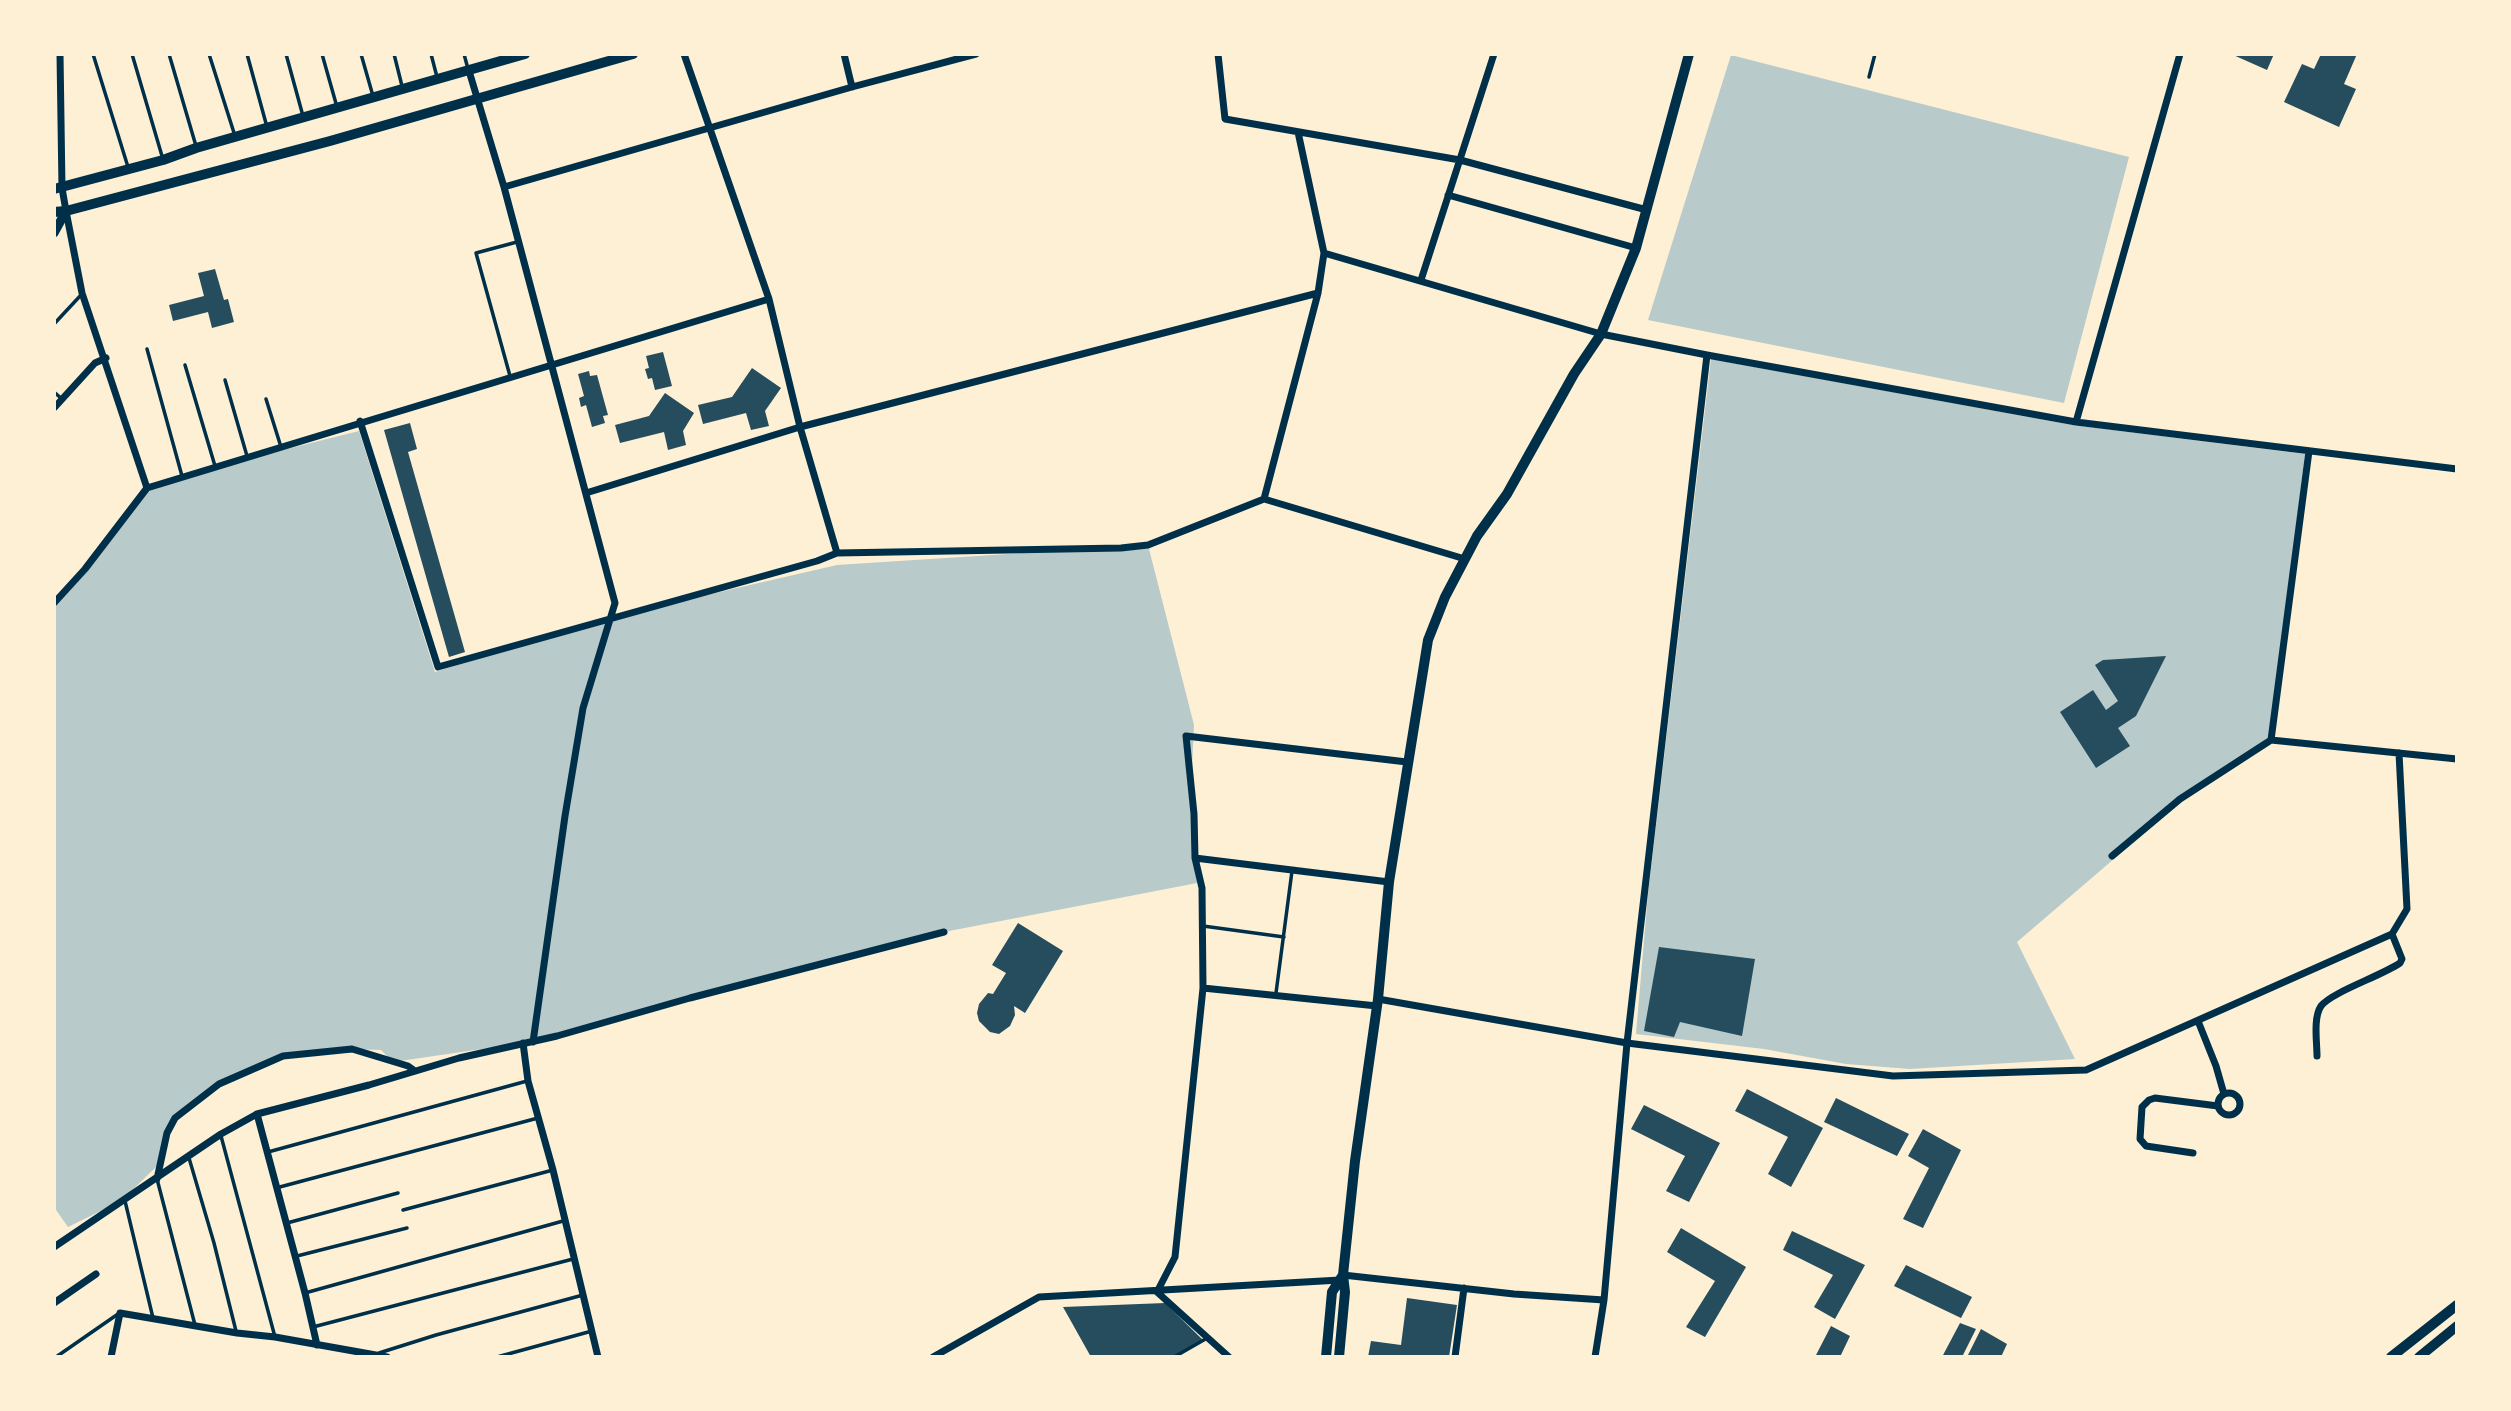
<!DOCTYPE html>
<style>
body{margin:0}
#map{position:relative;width:2511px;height:1411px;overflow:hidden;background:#fdf0d5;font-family:Commissioner,sans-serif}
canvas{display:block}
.frame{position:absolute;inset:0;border:56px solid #fdf0d5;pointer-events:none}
</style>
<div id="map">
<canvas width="2511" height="1411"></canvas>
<div class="frame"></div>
</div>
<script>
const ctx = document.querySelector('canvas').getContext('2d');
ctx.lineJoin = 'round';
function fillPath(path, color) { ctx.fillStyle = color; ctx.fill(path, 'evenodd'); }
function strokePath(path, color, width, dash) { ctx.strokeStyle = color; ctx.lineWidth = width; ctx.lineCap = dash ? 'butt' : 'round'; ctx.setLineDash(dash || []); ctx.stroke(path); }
fillPath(new Path2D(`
 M 1731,55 L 2129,157 L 2064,403 L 1648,320 Z
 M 1711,359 L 2073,425 L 2305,454 L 2270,736 L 2177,805 L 2017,942 L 2075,1059 L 1910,1069 L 1846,1064 L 1764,1049 L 1636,1034 L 1648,894 Z
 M 359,431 L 435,672 L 611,617 L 837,565 L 1148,545 L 1194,725 L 1192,768 L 1197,883 L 944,932 L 523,1043 L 393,1062 L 381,1050 L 352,1049 L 283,1056 L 219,1084 L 175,1118 L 157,1166 L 121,1201 L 68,1227 L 54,1207 L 54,603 L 147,488 L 207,469 Z`), '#b9caca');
fillPath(new Path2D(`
 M 2231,54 L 2274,54 L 2267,70 Z
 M 2321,54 L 2357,54 L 2344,84 L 2356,89 L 2339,127 L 2284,102 L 2302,64 L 2314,69 Z
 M 215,269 L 224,300 L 228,299 L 234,322 L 212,328 L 208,312 L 173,321 L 169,305 L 204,296 L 198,273 Z
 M 663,352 L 672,386 L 655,390 L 652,378 L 648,379 L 645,369 L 649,368 L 646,356 Z
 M 752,368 L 781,388 L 765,411 L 769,426 L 751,430 L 746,413 L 703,424 L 698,405 L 732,397 Z
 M 589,371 L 590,376 L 597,375 L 608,415 L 603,416 L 605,423 L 592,427 L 586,405 L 581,407 L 579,398 L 584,396 L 578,374 Z
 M 665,393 L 694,413 L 683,431 L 686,445 L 668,450 L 664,432 L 620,443 L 615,425 L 649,416 Z
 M 410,423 L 417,449 L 408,452 L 465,652 L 449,657 L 384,430 Z
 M 2166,656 L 2136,716 L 2118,728 L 2130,746 L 2096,768 L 2060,712 L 2093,690 L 2106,710 L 2118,701 L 2095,665 L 2103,660 Z
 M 1018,923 L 1063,951 L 1025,1013 L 1014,1006 L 1015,1015 L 1010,1026 L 999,1034 L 990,1032 L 979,1021 L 977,1013 L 979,1004 L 988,993 L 993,994 L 1006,973 L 992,965 Z
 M 1659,947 L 1755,959 L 1742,1036 L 1680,1022 L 1674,1037 L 1644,1031 Z
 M 1747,1089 L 1823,1128 L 1791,1187 L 1768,1174 L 1788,1137 L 1735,1111 Z
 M 1836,1098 L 1909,1134 L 1897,1156 L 1824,1122 Z
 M 1644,1105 L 1720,1143 L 1689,1202 L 1666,1191 L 1685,1156 L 1631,1129 Z
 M 1923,1129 L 1961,1150 L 1923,1228 L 1903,1219 L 1929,1168 L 1908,1156 Z
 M 1681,1228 L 1746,1267 L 1705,1337 L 1686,1327 L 1715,1281 L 1667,1252 Z
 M 1792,1231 L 1865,1265 L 1835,1319 L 1814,1307 L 1833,1275 L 1783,1250 Z
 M 1906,1265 L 1972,1297 L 1961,1318 L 1894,1286 Z
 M 1407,1298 L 1457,1305 L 1449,1357 L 1368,1357 L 1371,1341 L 1401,1345 Z
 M 1165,1303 L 1204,1341 L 1177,1357 L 1091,1357 L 1063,1307 Z
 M 1960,1323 L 1976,1329 L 1962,1357 L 1942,1357 Z
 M 1831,1326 L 1850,1336 L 1840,1357 L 1815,1357 Z
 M 1981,1329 L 2007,1344 L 2001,1357 L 1967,1357 Z`), '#264d5e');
strokePath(new Path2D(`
 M 93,54 L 128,167
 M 132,54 L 162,156
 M 169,54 L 196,146
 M 209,54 L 235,136
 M 247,54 L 267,127
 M 286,54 L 303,116
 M 322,54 L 337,107
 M 361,54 L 373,96
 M 394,54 L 402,86
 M 431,54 L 437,77
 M 464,54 L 468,69
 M 1869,77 L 1875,54
 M 54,324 L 81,295
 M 147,349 L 182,476
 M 185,365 L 215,466
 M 510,376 L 476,253 L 517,242
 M 225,380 L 247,456
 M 54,392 L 62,399
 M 266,399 L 281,447
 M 1203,926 L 1284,937
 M 1276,993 L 1292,871
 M 221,1136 L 275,1337
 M 268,1152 L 527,1081
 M 189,1158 L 214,1243 L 236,1331
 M 157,1179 L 195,1325
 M 276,1188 L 538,1118
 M 125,1201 L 153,1318
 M 403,1210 L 553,1170
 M 287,1223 L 398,1193
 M 297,1256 L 407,1228
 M 305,1293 L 563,1221
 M 313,1327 L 573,1259
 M 379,1353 L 436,1335 L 583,1295
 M 56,1357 L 118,1314
 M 497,1357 L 592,1331
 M 1174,1357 L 1209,1337`), '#003049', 3.5);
strokePath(new Path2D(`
 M 60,54 L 62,188 L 66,211 L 82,293 L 147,488
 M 684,54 L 769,299 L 800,427 L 837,553
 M 844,54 L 852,87
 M 1218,54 L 1225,119 L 1460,160 L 1647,210
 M 469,71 L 504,187 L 615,603 L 583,708 L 565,816 L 533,1042
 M 1298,132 L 1324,253 L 1318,293 L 1264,499 L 1465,559
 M 504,187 L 852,87 L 976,54
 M 1448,195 L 1636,248
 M 1324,253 L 1601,334 L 1707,355 L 2076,422 L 2457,469
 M 1421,280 L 1494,54
 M 1707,355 L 1627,1043 L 1893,1076 L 2086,1070 L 2392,934 L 2407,909 L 2399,753
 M 54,408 L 95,363 L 106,358
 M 360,421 L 438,667 L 817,561 L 837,553 L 1121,548 L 1148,545 L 1264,499
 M 2076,422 L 2180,54
 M 147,488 L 769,299
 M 586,493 L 800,427 L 1318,293
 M 54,603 L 85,569 L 147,488
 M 2271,740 L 2309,451
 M 2112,856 L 2180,799 L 2271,740 L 2457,759
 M 1195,858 L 1389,882
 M 1203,988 L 1377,1006
 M 1378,999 L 1627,1043 L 1604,1300 L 1595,1357
 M 2198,1021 L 2216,1066 L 2224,1094
 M 523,1043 L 528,1081 L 553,1170 L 598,1357
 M 2317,1056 C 2317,1042 2313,1018 2321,1006 C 2332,992 2381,976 2400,963 L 2402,959 L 2392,934
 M2218 1104a11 11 0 1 1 22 0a11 11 0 1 1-22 0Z
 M 257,1114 L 305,1293 L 317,1345
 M 2193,1153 L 2146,1146 L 2140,1139 L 2142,1107 L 2149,1100 L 2155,1098 L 2218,1106
 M 157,1179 L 167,1133 L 175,1118 L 219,1084 L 283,1056 L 352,1049 L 408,1066 L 415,1071
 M 54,1247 L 221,1134 L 257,1114 L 369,1085 L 459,1058 L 557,1036 L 690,998 L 944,932
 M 1343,1275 L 1514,1294 L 1604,1300
 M 54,1303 L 96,1274
 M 111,1357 L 120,1313 L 237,1333 L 275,1337 L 387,1357
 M 933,1357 L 1039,1297 L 1340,1280
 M 1229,1357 L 1157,1292 L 1175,1257 L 1203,988 L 1202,888 L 1195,858 L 1194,814 L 1186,736 L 1407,762
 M 1455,1357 L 1464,1288`), '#003049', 7);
strokePath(new Path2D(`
 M 54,233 L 66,211`), '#003049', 9);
strokePath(new Path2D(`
 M 1326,1357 L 1332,1292 L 1343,1275
 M 1339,1357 L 1345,1292 L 1343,1275 L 1355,1161 L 1378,999 L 1389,882 L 1428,640 L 1445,597 L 1477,536 L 1507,494 L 1574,374 L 1601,334 L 1636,248 L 1689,54
 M 2391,1357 L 2457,1305
 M 2419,1357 L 2457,1326`), '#003049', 10);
strokePath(new Path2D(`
 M 54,189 L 163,160 L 196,148 L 525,54
 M 54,212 L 66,211 L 330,141 L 633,54`), '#003049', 10);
</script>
